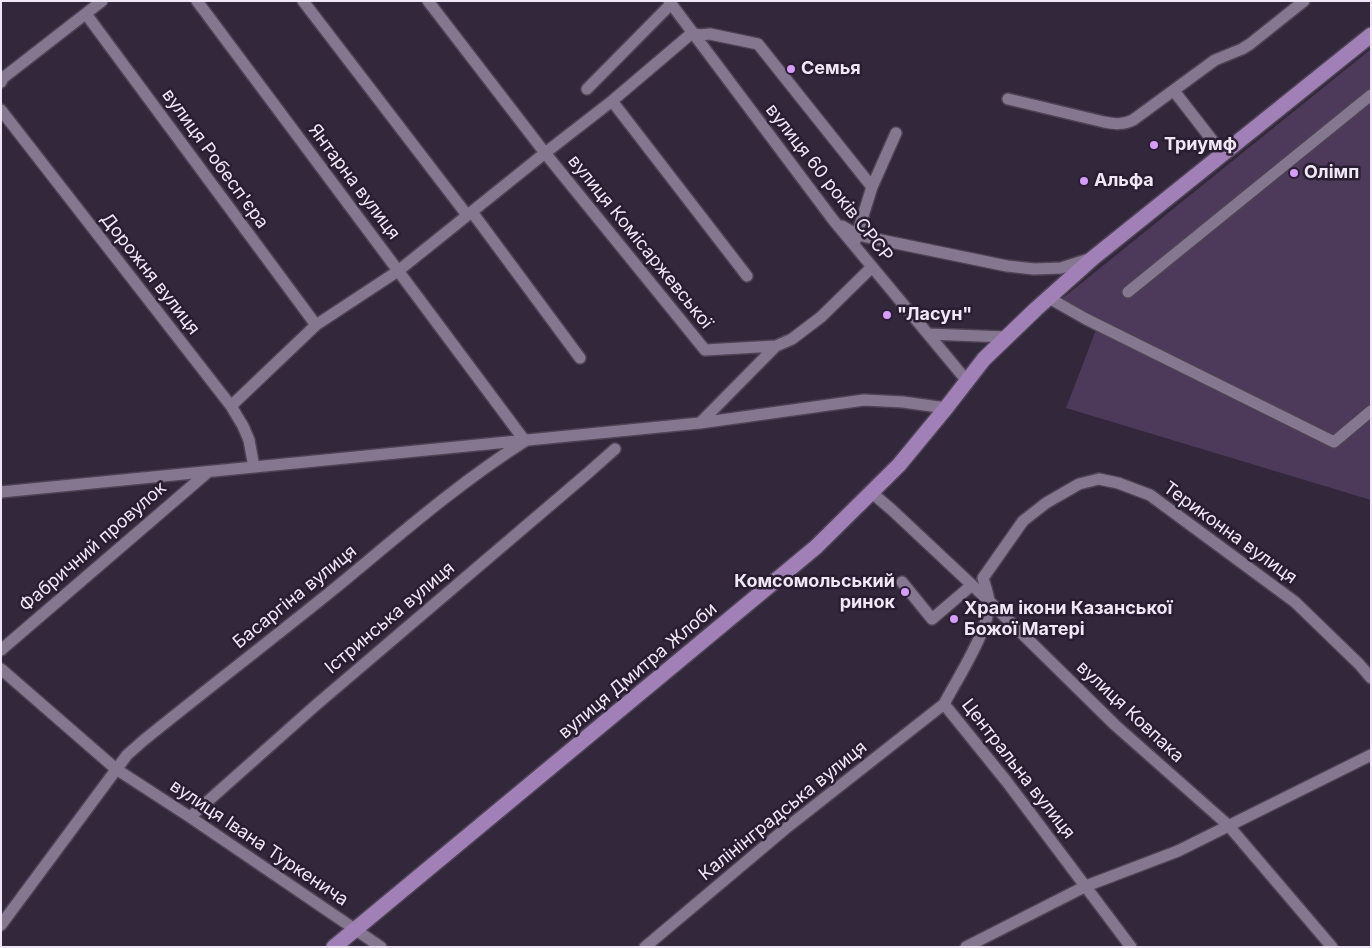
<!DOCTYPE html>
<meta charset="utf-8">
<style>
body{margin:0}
#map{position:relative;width:1372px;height:948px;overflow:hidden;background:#33273c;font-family:Inter,sans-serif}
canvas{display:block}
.frame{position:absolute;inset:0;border:2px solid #efe7f5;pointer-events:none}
</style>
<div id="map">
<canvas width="1372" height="948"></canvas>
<div class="frame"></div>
</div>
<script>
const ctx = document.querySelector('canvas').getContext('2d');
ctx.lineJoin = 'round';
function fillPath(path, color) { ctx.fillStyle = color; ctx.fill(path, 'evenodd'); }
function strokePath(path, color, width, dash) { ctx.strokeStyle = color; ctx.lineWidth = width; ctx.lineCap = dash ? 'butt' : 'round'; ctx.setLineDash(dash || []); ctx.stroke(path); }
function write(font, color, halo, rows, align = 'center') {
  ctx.font = font + ' Inter,sans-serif'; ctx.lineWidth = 5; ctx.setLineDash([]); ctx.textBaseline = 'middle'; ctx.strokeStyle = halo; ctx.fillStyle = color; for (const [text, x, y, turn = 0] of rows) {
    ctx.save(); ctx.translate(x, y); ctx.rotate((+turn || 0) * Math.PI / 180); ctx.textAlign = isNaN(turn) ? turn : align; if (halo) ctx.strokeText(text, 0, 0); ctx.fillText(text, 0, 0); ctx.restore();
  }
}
fillPath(new Path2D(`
 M 1371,49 L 1371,500 L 1066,408 L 1099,322 L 1077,311 L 1063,298 Z`), '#4d395a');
const minor = new Path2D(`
 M 303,1 L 467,215
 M 428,1 L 545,153 L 705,350 L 776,346 L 792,339 L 821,317 L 872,267
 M 669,1 L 834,221 L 967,381
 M 86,14 L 316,325
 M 1,82 L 3,78 L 102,1
 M 587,89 L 671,4
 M 1174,91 L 1223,154
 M 1008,99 L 1104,122 C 1114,124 1123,125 1133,120 L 1215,60 L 1242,49 L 1250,44 L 1304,1
 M 612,101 L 747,276
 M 1,110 L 231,406 L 243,426 L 249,440 L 254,467
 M 472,212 L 580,358
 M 842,226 L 858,235 L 871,238 L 1007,266 L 1034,269 L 1061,268 L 1089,259
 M 855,241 L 872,187 L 896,133
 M 1128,292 L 1371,95
 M 1049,298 L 1086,319 L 1334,442 L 1371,411
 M 928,334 L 1006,337
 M 231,406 L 316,325 L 398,271 L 545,153 L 612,101 L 692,33 L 700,35 L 710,34 L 758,44 L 872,187
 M 700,423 L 864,400 L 903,402 L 946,408
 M 1,492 L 700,423 L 776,346
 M 871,492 L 892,510 L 989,601 L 1115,725 L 1228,825 L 1332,947
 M 902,582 L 932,619 L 972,585
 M 1,650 L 208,472
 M 1,669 L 116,769 L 190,817 L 381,947
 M 190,817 L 316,705 L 588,473 L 615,449
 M 1,925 L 127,755 L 144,740 C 207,689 271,640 334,589 C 396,538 457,484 525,441 L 197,1
 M 645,947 L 785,829 L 944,704
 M 966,947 L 1086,886 L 1178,851 L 1371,755
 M 1131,947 L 1007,782 L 944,704 C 957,679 991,627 989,601 C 988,593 985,585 983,578 L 1023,521 L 1046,503 L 1079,484 L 1099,479 L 1118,483 L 1150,495 L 1295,602 L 1359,664 L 1371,678`);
const major = new Path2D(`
 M 334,947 L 816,547 L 899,465 L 946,408 L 984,359 L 1036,309 L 1093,258 L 1371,35`);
strokePath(minor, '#4e4355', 14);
strokePath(major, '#4e4355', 18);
strokePath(minor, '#867791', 11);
strokePath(major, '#a180b8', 15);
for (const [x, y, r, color] of [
 [791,69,5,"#d59cfb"],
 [1154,145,5,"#d59cfb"],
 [1294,173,5,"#d59cfb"],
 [1084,181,5,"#d59cfb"],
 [887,315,5,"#d59cfb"],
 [905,592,5,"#d59cfb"],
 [954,619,5,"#d59cfb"]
]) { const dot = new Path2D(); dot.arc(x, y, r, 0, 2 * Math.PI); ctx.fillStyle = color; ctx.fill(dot); strokePath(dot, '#291d32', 2); }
write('bold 18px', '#efe7f5', '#291d32', [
 ["Семья",801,69],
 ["Триумф",1164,145],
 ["Олімп",1304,173],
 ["Альфа",1094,181],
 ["\"Ласун\"",897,315],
 ["Комсомольський",895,582,"right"],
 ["ринок",895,603,"right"],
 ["Храм ікони Казанської",964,609],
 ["Божої Матері",964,630]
], 'left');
write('18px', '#efe7f5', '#291d32', [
 ["вулиця Робесп'єра",215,159,54],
 ["Янтарна вулиця",354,182,53],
 ["вулиця 60 років СРСР",829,183,52],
 ["вулиця Комісаржевської",640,242,51],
 ["Дорожня вулиця",150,274,52],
 ["Териконна вулиця",1230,533,36],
 ["Фабричний провулок",93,547,-41],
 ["Басаргіна вулиця",295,597,-39],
 ["Істринська вулиця",390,618,-40],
 ["вулиця Дмитра Жлоби",638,671,-40],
 ["вулиця Ковпака",1130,712,43],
 ["Центральна вулиця",1018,769,52],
 ["Калінінградська вулиця",783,811,-39],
 ["вулиця Івана Туркенича",259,843,34]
]);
</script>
